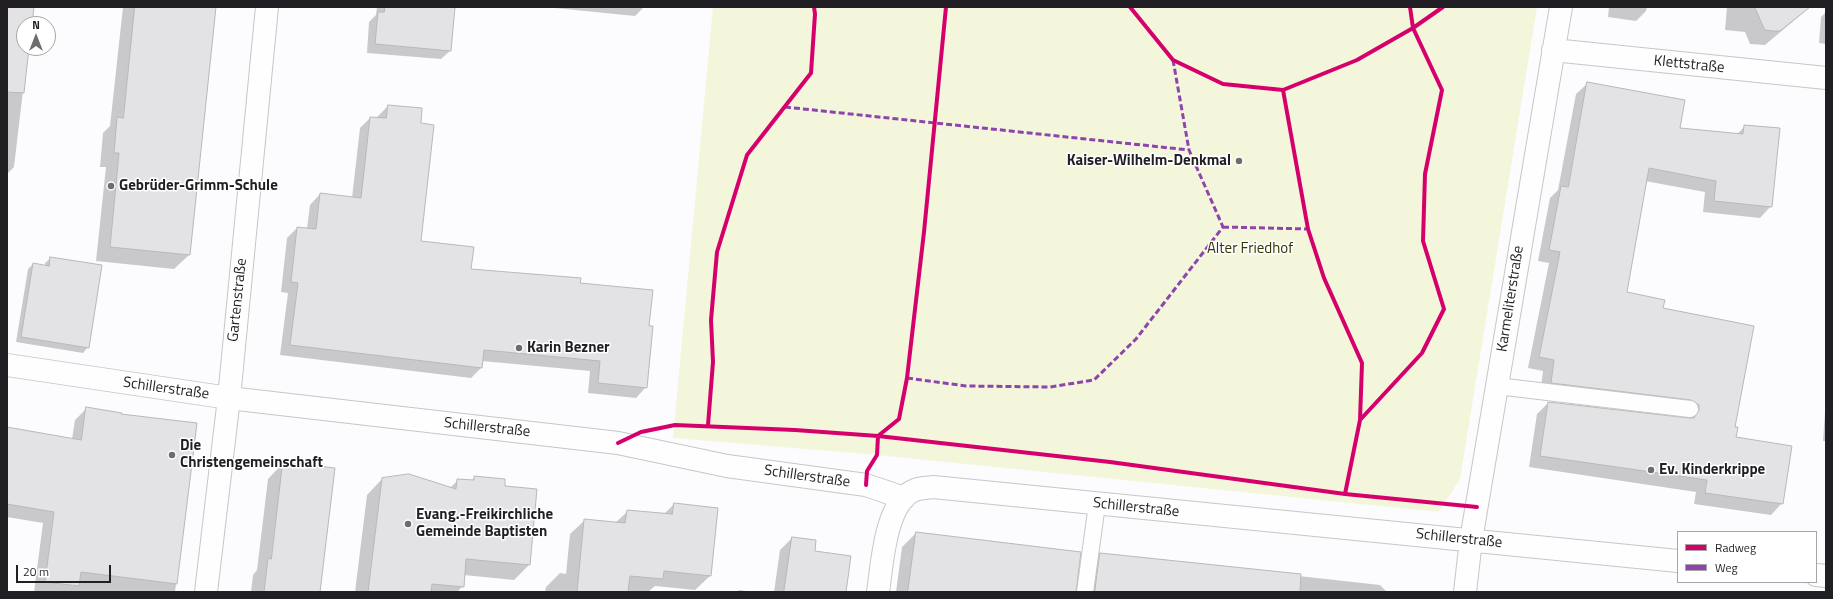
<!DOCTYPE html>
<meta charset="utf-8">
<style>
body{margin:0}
#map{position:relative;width:1833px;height:599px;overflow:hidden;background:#fcfbfd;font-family:"Titillium Web",sans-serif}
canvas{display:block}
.frame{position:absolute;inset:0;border:8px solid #211f23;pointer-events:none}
.legend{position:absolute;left:1677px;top:531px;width:140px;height:52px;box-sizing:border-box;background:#fff;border:1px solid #a6a5a7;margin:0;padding:5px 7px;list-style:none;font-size:12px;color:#211f23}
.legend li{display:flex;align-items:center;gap:8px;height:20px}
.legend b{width:20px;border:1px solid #a6a5a7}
.north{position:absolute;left:16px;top:16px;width:40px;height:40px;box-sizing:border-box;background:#fff;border:1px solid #a6a5a7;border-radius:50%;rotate:0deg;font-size:11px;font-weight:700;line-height:16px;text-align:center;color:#211f23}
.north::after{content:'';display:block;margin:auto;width:14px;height:18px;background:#6e6c6f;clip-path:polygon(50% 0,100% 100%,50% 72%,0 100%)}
.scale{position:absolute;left:16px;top:565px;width:95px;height:18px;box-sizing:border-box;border:2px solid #211f23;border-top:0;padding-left:5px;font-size:12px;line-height:14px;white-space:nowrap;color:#211f23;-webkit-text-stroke:3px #fff;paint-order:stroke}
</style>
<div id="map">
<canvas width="1833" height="599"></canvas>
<div class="frame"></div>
<ul class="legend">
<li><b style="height:5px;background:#d6006c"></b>Radweg</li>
<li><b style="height:5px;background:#8e44ad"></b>Weg</li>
</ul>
<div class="north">N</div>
<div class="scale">20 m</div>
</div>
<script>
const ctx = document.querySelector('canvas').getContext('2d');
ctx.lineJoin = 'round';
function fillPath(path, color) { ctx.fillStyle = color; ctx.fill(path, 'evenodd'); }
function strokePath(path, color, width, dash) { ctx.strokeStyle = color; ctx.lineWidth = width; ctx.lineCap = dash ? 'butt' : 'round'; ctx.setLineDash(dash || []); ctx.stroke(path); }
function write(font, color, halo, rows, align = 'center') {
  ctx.font = font + ' "Titillium Web",sans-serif'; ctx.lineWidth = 3; ctx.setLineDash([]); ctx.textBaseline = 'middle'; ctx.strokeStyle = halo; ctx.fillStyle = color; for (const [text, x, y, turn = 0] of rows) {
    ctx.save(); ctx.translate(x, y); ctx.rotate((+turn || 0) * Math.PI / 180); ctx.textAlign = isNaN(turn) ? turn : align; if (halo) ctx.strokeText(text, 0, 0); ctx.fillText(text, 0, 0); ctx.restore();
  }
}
fillPath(new Path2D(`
 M 713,7 L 1537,7 L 1460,479 L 1439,512 L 877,455 L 673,438 Z`), '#f4f6dc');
fillPath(new Path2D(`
 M 7,7 L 33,7 L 31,24 L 24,24 L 24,48 L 28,48 L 14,167 L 7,174 Z
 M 123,7 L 215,7 L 189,255 L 174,269 L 96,261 L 106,167 L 100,167 L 103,133 L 110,126 Z
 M 377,7 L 457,7 L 454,10 L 450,51 L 441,59 L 367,53 L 369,22 L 376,15 Z
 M 545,7 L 644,7 L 635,16 Z
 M 1609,7 L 1647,7 L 1646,11 L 1636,21 L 1608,17 Z
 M 1727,7 L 1810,7 L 1765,45 L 1750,44 L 1745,32 L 1725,30 Z
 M 1826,12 L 1826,44 L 1819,43 L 1821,17 Z
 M 1588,83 L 1679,129 L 1736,135 L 1745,126 L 1771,206 L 1760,218 L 1703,212 L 1705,192 L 1645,181 L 1625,293 L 1662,309 L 1734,428 L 1735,438 L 1782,503 L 1771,515 L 1694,504 L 1696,492 L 1529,467 L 1537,414 L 1548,403 L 1688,419 L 1687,417 L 1540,394 L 1543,371 L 1528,368 L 1549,263 L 1538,261 L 1550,198 L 1558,190 L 1576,94 Z
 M 388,106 L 420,124 L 420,242 L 470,270 L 579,284 L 648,327 L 646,387 L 636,398 L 588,393 L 590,371 L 482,361 L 481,368 L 471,378 L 280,355 L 288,293 L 281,292 L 287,238 L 297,228 L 307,229 L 310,205 L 320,194 L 352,198 L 360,128 L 370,118 L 377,118 L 378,116 Z
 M 51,258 L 88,347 L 83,353 L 16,342 L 28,269 L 33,264 L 45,266 L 45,263 Z
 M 1826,397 L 1826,441 L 1823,441 Z
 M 87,408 L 145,418 L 196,423 L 175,592 L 34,592 L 43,523 L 7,517 L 7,428 L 72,439 L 75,420 Z
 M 283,463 L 319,592 L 251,592 L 253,575 L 257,570 L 268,479 Z
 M 475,477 L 504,487 L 529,565 L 514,580 L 464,575 L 463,586 L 457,592 L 355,592 L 367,495 L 382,479 L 450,488 L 458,480 L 471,481 Z
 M 674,504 L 710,576 L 695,590 L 655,586 L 648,592 L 545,592 L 546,587 L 560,573 L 566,574 L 570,534 L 585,520 L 615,523 L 628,511 L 664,514 Z
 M 916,533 L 1075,592 L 896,592 L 902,547 Z
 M 792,538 L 845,592 L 774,592 L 780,550 Z
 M 1100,554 L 1380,585 L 1387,592 L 1083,592 L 1086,568 Z
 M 739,590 L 754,592 L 737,592 Z`), '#0003');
const building = new Path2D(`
 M 7,7 L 34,7 L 32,24 L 24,24 L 24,48 L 29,48 L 24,93 L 7,92 Z
 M 135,7 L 216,7 L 190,255 L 110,247 L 119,153 L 114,153 L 117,117 L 123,118 Z
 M 385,7 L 455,7 L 451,51 L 375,44 L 378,12 L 384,12 Z
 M 1755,7 L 1810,7 L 1780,31 L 1772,31 L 1765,30 Z
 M 1587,82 L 1685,100 L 1680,128 L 1743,134 L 1744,125 L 1780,128 L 1772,207 L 1714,201 L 1716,181 L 1649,168 L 1627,292 L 1665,300 L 1663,308 L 1754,326 L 1735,427 L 1738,427 L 1736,437 L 1792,446 L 1783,504 L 1705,493 L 1707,480 L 1540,456 L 1548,402 L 1689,418 L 1694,418 L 1699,410 L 1699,405 L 1691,400 L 1551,383 L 1554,360 L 1539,357 L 1560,252 L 1549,250 L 1561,186 L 1568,187 Z
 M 388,105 L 422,108 L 421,123 L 434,125 L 421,241 L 474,247 L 471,269 L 581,278 L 580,283 L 653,290 L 649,326 L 653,326 L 647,388 L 598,383 L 600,361 L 484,350 L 482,368 L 290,345 L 298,283 L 291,282 L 297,227 L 316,229 L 320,193 L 361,198 L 370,117 L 386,118 Z
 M 50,257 L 102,265 L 89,348 L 21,337 L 33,263 L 49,266 Z
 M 86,407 L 122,413 L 121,414 L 197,423 L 177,584 L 81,572 L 79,586 L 45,582 L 54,512 L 7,504 L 7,427 L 81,440 Z
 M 283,462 L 335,468 L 320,592 L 264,592 L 268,558 L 271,559 Z
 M 409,474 L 456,489 L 457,479 L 474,480 L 474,476 L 505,479 L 505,486 L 537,489 L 530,565 L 466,559 L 464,587 L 432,584 L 431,592 L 368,592 L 382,478 Z
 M 674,503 L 718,508 L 711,576 L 664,571 L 663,579 L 630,576 L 628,592 L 577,592 L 584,519 L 625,523 L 627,510 L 672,514 Z
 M 916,532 L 1081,552 L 1076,592 L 908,592 Z
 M 792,537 L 816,540 L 815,551 L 851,556 L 846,592 L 784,592 Z
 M 1100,553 L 1301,574 L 1300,592 L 1095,592 Z`);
fillPath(building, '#e3e2e5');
strokePath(building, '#b8b8ba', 1);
const service = new Path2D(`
 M 1497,386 L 1690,409
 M 1085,592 L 1097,504`);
const minor = new Path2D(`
 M 1553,50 L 1826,78
 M 7,365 L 229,398 L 618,443 L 727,466 L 866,485 L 904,498
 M 1816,575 L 1826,576
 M 206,592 L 229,398 L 267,7
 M 878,592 C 882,566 885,501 915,490 C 920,488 927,488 933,487 L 1678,561
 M 1465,592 L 1471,540 L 1561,7`);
strokePath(service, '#c7c6c8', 18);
strokePath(minor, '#c7c6c8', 24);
strokePath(service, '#fffeff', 16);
strokePath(minor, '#fffeff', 22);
strokePath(new Path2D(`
 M 1173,60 L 1189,150
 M 785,107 L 1189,150 L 1223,227
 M 1223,227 L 1308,229
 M 907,378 L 966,386 L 1050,387 L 1094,380 L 1136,339 L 1223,227`), '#8e44ad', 3, [6, 3]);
strokePath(new Path2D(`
 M 1130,7 L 1173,60 L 1223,84 L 1283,90 L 1357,60 L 1413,28 L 1410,7
 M 1283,90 L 1308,229 L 1324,278 L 1362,363 L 1360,420 L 1345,494
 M 1360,420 L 1422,353 L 1444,309 L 1423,241 L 1425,174 L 1442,90 L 1413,28 L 1443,7
 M 708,425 L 713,362 L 711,320 L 717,252 L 747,155 L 811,73 L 815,14 L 814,7
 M 618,443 L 641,432 L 675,425 L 795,430 L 878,436 L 1110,462 L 1345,494 L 1477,507
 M 866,485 L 867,471 L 877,455 L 878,436 L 899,419 L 907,378 L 924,232 L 946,7`), '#d6006c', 4);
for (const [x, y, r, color] of [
 [1239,161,4,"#6e6c6f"],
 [111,186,4,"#6e6c6f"],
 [519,348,4,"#6e6c6f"],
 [172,455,4,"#6e6c6f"],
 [1651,470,4,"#6e6c6f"],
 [408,524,4,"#6e6c6f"]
]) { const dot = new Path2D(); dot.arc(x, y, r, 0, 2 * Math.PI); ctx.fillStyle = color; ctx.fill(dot); strokePath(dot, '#fff', 1.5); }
write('15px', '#211f23', '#fff', [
 ["Klettstraße",1689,65,6],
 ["Karmeliterstraße",1511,299,-81],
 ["Gartenstraße",238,300,-84],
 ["Schillerstraße",166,389,8],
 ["Schillerstraße",487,428,6],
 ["Schillerstraße",807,477,8],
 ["Schillerstraße",1136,508,6],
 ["Schillerstraße",1459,539,6]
]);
write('bold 15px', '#211f23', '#fff', [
 ["Kaiser-Wilhelm-Denkmal",1231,161,"right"],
 ["Gebrüder-Grimm-Schule",119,186],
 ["Karin Bezner",527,348],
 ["Die",180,446],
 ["Christengemeinschaft",180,463],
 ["Ev. Kinderkrippe",1659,470],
 ["Evang.-Freikirchliche",416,515],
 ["Gemeinde Baptisten",416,532]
], 'left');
write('15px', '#353600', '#fff', [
 ["Alter Friedhof",1250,249]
]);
</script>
